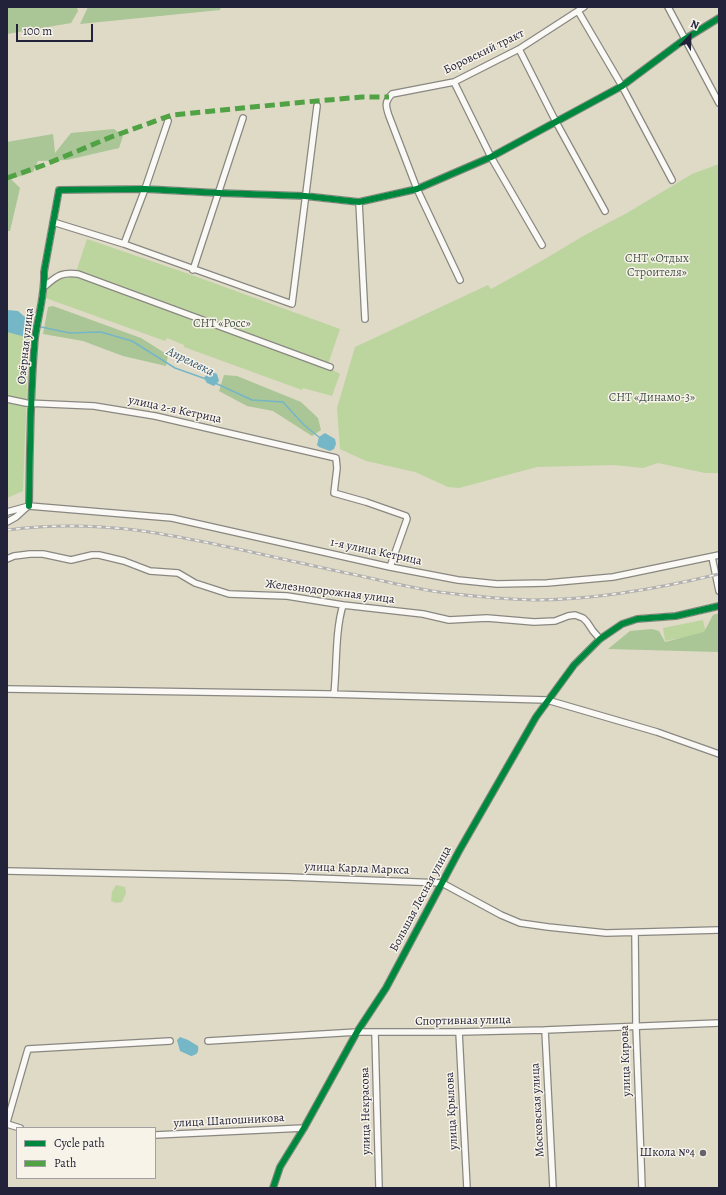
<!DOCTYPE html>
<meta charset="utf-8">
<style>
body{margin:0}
#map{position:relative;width:726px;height:1195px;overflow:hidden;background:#dedac6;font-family:Alegreya,serif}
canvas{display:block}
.frame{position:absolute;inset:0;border:8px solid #22223b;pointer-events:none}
.legend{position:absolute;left:16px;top:1127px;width:140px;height:52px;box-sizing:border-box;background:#f7f3e8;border:1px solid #a29fa3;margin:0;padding:5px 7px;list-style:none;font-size:12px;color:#22223b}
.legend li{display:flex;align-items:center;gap:8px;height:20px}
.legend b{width:20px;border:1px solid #a29fa3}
.north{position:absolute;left:670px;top:16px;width:40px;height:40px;-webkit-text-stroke:3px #f7f3e8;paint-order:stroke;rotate:23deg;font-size:11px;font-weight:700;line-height:16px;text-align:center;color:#22223b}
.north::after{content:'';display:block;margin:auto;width:14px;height:18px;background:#22223b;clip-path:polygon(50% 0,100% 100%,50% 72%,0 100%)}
.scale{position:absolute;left:16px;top:24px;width:77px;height:18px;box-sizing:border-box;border:2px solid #22223b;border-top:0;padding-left:5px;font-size:12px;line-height:14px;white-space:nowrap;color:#22223b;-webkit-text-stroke:3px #f7f3e8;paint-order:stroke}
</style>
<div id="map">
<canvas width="726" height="1195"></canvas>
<div class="frame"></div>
<ul class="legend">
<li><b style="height:5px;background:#00873e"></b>Cycle path</li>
<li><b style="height:5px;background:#50a245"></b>Path</li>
</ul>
<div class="north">N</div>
<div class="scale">100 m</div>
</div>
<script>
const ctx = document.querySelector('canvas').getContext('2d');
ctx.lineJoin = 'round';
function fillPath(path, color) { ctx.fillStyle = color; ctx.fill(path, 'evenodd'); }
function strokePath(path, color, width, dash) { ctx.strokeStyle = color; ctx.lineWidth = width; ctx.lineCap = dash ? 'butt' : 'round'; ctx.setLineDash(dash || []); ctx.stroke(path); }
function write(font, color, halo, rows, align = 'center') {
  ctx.font = font + ' Alegreya,serif'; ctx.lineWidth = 3; ctx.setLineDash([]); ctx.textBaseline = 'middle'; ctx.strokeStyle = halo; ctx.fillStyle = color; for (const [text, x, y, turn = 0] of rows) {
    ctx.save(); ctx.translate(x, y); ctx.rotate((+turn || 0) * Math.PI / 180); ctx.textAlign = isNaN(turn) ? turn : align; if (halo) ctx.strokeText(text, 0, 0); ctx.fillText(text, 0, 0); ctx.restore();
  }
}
fillPath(new Path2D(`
 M 719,164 L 719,473 L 705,473 L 658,463 L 643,468 L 614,465 L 537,467 L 459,488 L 448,487 L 415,472 L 366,461 L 340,449 L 337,408 L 355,347 L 488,285 L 491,289 L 538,263 L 585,235 L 627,213 L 692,174 Z
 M 87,239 L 189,274 L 340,329 L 327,367 L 340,374 L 332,396 L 303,388 L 302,390 L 184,347 L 184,345 L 167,338 L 165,341 L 40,296 L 51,276 L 61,270 L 76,272 Z
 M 7,329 L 29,337 L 23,491 L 7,498 Z
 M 703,620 L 706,633 L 665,641 L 663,628 Z
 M 116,885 L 125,887 L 126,893 L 122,902 L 116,903 L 111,901 L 112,892 Z`), '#bcd59f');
fillPath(new Path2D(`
 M 7,7 L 77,7 L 78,11 L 71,23 L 7,34 Z
 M 88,7 L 221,7 L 220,10 L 80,24 Z
 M 114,129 L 123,136 L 119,148 L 67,160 L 38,161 L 33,172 L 11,179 L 20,188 L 10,231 L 7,231 L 7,142 L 53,134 L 55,153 L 71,133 Z
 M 53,306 L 141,338 L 168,355 L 166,366 L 123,356 L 83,341 L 43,334 L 48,307 Z
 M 224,375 L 237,376 L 301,402 L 318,418 L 321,430 L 312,436 L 273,411 L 247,406 L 219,391 Z
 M 719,613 L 719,652 L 608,649 L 630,631 L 652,629 L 659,631 L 665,642 L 704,632 L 713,615 Z`), '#aac596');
fillPath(new Path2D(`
 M 7,310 L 18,311 L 26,318 L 26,333 L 22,336 L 7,332 Z
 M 209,371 L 217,374 L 219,381 L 214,386 L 207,383 L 204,378 Z
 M 325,433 L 335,439 L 336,444 L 334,449 L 330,451 L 319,447 L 317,445 L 319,437 Z
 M 180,1037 L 188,1040 L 198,1046 C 199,1052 197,1055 191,1056 L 180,1051 L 177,1040 Z`), '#75b6c7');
strokePath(new Path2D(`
 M 26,325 L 33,326
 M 41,327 L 70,333 L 101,332 L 132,341 L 175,368 L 206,379
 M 215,383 L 252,400 L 283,402 L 304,425 L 319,437`), '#75b6c7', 1.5);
const minor = new Path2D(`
 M 668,7 L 719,103
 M 578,11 L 622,86 L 672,180
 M 519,49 L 556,122 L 605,211
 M 454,82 L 491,157 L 542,245
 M 359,202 L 365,319
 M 53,222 L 124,244 L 292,304 L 317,106
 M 124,244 L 145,189 L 168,121
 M 193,270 L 243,118
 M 460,280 L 417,189 L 389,116 C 386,107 384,102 392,94 L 454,82 L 519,49 L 584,7
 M 45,286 C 57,276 61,272 78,274 L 330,367
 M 7,399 L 26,403 L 94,406 L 155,416 L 336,458 L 337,468 L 334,493 L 366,502 L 406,516 L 407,519 L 390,567
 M 29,506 C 30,450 30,394 35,338 C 38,316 45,295 44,272 L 59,190 L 145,189 L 219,193 L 305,196 L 359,202 L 417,189 L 491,157 L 622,86 L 685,39 L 719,18
 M 7,512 L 29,506 L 172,518 L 390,567 L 458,580 L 497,584 L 547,583 L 613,577 L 719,555
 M 7,522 L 16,517 L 27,507
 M 712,557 L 719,591
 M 7,559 L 14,556 L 30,554 L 43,554 L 71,560 L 92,555 L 99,555 L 124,561 L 150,571 L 178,573 L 195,583 L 229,594 L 287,596 L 343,605 L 423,614 L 449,620 L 487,618 L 534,622 L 555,621 L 568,616 L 575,615 L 583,618 L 587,622 L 593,631 L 600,639
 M 7,689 L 328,694 L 547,700 L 657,732 L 719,754
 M 334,694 C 337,666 335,631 343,605
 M 7,871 L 288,877 L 442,883 L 501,915 L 520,923 L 548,927 L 606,933 L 719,930
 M 635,933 L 636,1026 L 642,1188
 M 545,1030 L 553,1188
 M 459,1032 L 467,1188
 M 375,1033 L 379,1188
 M 208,1041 L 357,1032 L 459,1032 L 545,1030 L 719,1023
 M 7,1122 L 28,1049 L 170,1041
 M 7,1124 L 20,1128
 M 155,1135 L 304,1128
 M 273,1188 L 280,1167 L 304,1128 L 357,1032 L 386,988 L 459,851 L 536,717 L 574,665 L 600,639 L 622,624 L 637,619 L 676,616 L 719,606`);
strokePath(minor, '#898781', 8);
strokePath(minor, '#faf9f6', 5.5);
const rail = new Path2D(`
 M 7,530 C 38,526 70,525 101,527 C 141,529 180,537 219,545 C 266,555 313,566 361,576 C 387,582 412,588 439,592 C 470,596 501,599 533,600 C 593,600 661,588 719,574`);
strokePath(rail, '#b2b1b2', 3);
strokePath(rail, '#f7f3e8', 1.5, [4.5]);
strokePath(new Path2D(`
 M 7,178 L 44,165 L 111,137 L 172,115 L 294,103 L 362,97 L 389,97`), '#50a245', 5, [10, 5]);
strokePath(new Path2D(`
 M 29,506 C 30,450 30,394 35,338 C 38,316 45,295 44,272 L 59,190 L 145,189 L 219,193 L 305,196 L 359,202 L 417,189 L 491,157 L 622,86 L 685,39 L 719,18
 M 273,1188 L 280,1167 L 304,1128 L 357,1032 L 386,988 L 459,851 L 536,717 L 574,665 L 600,639 L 622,624 L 637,619 L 676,616 L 719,606`), '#00873e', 6);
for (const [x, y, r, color] of [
 [703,1153,4,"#64626c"]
]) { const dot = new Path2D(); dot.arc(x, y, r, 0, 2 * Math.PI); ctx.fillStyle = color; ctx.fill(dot); strokePath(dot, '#f7f3e8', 1.5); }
write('12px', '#22223b', '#f7f3e8', [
 ["Боровский тракт",484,52,-26],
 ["Озёрная улица",26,346,-84],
 ["улица 2-я Кетрица",175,410,12],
 ["1-я улица Кетрица",376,552,12],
 ["Железнодорожная улица",330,592,7],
 ["улица Карла Маркса",357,869,2],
 ["Большая Лесная улица",421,899,-62],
 ["Спортивная улица",463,1021,-1],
 ["улица Кирова",626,1061,-92],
 ["Московская улица",538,1110,-93],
 ["улица Некрасова",366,1111,-91],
 ["улица Крылова",452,1111,-93],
 ["улица Шапошникова",229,1121,-3]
]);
write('12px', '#48574f', '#f7f3e8', [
 ["СНТ «Отдых",657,259],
 ["Строителя»",657,273],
 ["СНТ «Росс»",222,324],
 ["СНТ «Динамо-3»",652,398]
]);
write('12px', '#22223b', '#f7f3e8', [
 ["Школа №4",695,1153]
], 'right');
write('italic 13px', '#315773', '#f7f3e8', [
 ["Апрелевка",190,362,26]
]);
</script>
